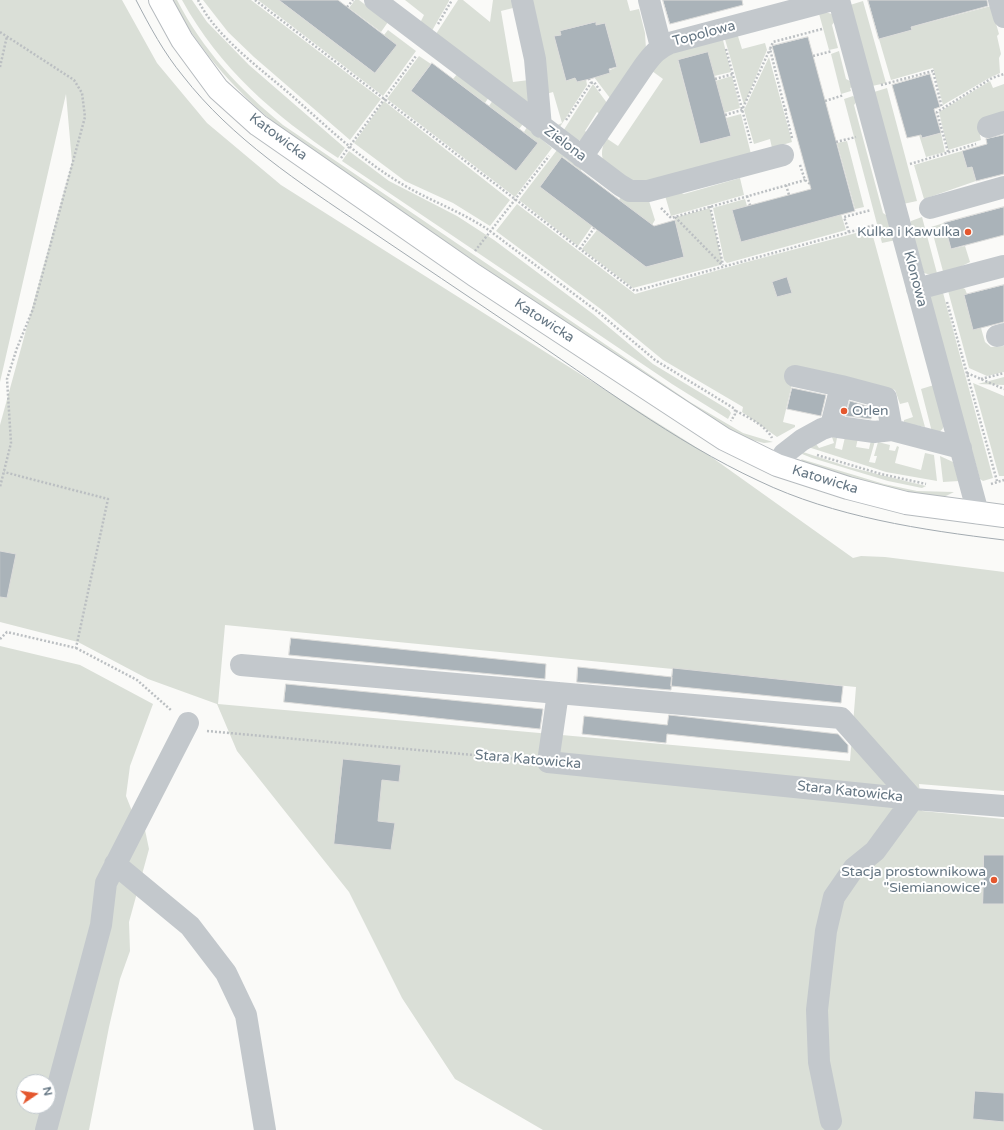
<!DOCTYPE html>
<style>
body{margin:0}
#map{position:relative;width:1004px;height:1130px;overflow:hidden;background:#fafaf8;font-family:"Varela Round",sans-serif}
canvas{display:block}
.north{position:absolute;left:16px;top:1074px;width:40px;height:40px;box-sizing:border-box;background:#fff;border:1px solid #c1c8cd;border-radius:50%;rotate:77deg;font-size:11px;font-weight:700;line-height:16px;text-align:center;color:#657683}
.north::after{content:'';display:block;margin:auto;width:14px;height:18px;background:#e4572e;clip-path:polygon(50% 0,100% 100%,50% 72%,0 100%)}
</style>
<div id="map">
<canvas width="1004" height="1130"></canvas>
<div class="north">N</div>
</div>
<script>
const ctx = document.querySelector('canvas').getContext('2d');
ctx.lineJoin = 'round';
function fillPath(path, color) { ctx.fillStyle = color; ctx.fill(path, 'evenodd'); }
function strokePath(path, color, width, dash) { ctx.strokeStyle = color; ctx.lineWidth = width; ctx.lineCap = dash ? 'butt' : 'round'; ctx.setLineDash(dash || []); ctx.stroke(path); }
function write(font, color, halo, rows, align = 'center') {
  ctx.font = font + ' "Varela Round",sans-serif'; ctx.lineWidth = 4; ctx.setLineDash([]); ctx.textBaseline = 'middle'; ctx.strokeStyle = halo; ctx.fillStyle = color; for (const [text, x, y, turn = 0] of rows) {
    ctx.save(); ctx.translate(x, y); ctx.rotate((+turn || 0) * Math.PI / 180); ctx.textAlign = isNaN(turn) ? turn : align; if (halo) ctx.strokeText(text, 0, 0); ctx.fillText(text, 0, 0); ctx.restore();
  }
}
fillPath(new Path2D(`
 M 0,0 L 122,0 L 157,63 L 207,123 L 281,185 L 710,456 L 853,558 L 861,556 L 885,557 L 1004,572 L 1004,791 L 919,784 L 922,811 L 1004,819 L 1004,1130 L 543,1130 L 455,1079 L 402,998 L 349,892 L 237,751 L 217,704 L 148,679 L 78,642 L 0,622 L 0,425 L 72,162 L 66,94 L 0,382 ZM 225,625 L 856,687 L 850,761 L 218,704 Z
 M 172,0 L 177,0 C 202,49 240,90 283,125 L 690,402 L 743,433 L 773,442 L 764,443 L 748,439 L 722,426 L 590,340 L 288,134 C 241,97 200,53 172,0 Z
 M 182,0 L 192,0 L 207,22 L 249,65 L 345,148 L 338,158 C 274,115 220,69 182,0 Z
 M 203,0 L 251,0 L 381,99 L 350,140 L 254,57 L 228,32 Z
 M 258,0 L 279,0 L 375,73 L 396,45 L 384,35 L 388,30 L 416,51 L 383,96 Z
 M 355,0 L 359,0 L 388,22 L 381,32 L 349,8 Z
 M 405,0 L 449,0 L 449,1 L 429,36 L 420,23 L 424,15 Z
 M 458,0 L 463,0 L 490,22 L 493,0 L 517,0 L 513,8 L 501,11 L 513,82 L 529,80 L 536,112 L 434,37 Z
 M 526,0 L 627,0 L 630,11 L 639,9 L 645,33 L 646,49 L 613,102 L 594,77 L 617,67 L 605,23 L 596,25 L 595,22 L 561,31 L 561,35 L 554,36 L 566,81 L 575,78 L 577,82 L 586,79 L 587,85 L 556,133 L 551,128 L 562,123 L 553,92 L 543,95 Z
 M 863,1 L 886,83 L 872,86 L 850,5 Z
 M 991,6 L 999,34 L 997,36 L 1001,54 L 999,58 L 1000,73 L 991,77 L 943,105 L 933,68 L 891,80 L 879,39 L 912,30 L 911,27 Z
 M 818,10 L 832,14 L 836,20 L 832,25 L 838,48 L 829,50 Z
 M 737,33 L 742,49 L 765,43 L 767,50 L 744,105 L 724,36 Z
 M 722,36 L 731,72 L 714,76 L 678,61 L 700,144 L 731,136 L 726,118 L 741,114 L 752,158 L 628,185 C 611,169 594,164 606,138 L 618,146 L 663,79 L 652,71 L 664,56 Z
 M 839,51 L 846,79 L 852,82 L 853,87 L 850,88 L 851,91 L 841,94 L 831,54 Z
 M 419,56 L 431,64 L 411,91 L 516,170 L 537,143 L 524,132 L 527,127 L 552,148 L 515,197 L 387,99 Z
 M 769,57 L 792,142 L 772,148 L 770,139 L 754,144 L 744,110 Z
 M 458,73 L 489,97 L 485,103 L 453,79 Z
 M 732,76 L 740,108 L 724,113 L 715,81 Z
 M 990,81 L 993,88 L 1004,84 L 1004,116 L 985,133 L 980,135 L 981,140 L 948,150 L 939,112 Z
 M 593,84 L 610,107 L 603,117 L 597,112 L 585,131 L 593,137 L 577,141 L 560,136 Z
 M 887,88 L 917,201 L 903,204 L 874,92 Z
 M 853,96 L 858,100 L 854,105 L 883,213 L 889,217 L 896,240 L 882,243 L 844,99 Z
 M 493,100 L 523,124 L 519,129 L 489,106 Z
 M 384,101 L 510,200 L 490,226 L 453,203 L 405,181 L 354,143 Z
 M 941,133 L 945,152 L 926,157 L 919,135 L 921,134 L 923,138 Z
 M 847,141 L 864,207 L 855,209 L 837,143 Z
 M 557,150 L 582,168 L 581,171 L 563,157 L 540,187 L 592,226 L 578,246 L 519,200 Z
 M 349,151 L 389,181 L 457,216 L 494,240 L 593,314 L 653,364 L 729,410 L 731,413 L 728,419 L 672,384 L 342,161 Z
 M 962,151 L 967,168 L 972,167 L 976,181 L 924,199 L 914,165 Z
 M 740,178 L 744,195 L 671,216 L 664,192 L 674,190 L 684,194 Z
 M 621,197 L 649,201 L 655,220 L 652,225 L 619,200 Z
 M 745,199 L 747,206 L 841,214 L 846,230 L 727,263 L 724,260 L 713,208 Z
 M 517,204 L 635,294 L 743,263 L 871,229 L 925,427 L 904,423 L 904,420 L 913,417 L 908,402 L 900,404 L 895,390 L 796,367 L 783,422 L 795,425 L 795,427 L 777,437 L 742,412 L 743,407 L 663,360 L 602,310 L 496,231 Z
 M 710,208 L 722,261 L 720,265 L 633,288 L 582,249 L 597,230 L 646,267 L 684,257 L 675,220 L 677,217 Z
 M 922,217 L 938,277 L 924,273 L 910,225 L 911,221 Z
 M 944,223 L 951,249 L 965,246 L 970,262 L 944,275 L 931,227 Z
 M 959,286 L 965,289 L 967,294 L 964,295 L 973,329 L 981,328 L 985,342 L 991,347 L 1004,346 L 1004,372 L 987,376 L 969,368 L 947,287 Z
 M 942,289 L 993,478 L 983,481 L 980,479 L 930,303 L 931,293 Z
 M 1004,377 L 1004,385 L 978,384 Z
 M 973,383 L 1004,396 L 1004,476 L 999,476 Z
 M 934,385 L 945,424 C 942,431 940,433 932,432 L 921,389 Z
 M 832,437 L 837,438 L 835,448 L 842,450 L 845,437 L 858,438 L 856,447 L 869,449 L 871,440 L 875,441 L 869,462 L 875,463 L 877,456 L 874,456 L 878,442 L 890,445 L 889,450 L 895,451 L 897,446 L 899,447 L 895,463 L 921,470 L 925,453 L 934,455 L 937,481 L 886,472 L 808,447 L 816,444 L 819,448 L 834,443 Z
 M 803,452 L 849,467 L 926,486 L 922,488 L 888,481 L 812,458 L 802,454 Z
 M 940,456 L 953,462 L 959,481 L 943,482 Z
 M 801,459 L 884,484 L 917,491 L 954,492 L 944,497 L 918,494 L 882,487 L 804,464 Z
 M 0,646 L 80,665 L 153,704 L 130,766 L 126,796 L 132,811 L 145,830 L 149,849 L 129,922 L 130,951 L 120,979 L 109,1027 L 89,1130 L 0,1130 ZM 24,1082 L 48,1082 L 48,1106 L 24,1106 Z`), '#dadfd7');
const building = new Path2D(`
 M 279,0 L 338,0 L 397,45 L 375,73 Z
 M 663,0 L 742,0 L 743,5 L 670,24 Z
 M 868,0 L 987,0 L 988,6 L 911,27 L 912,30 L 879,39 Z
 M 596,22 L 596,25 L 605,23 L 617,67 L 609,69 L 610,73 L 590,79 L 577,82 L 575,78 L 566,81 L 554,36 L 561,35 L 560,31 Z
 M 808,37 L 855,211 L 741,242 L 732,210 L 811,189 L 772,46 Z
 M 708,52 L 731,136 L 700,144 L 678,60 Z
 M 432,63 L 538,143 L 516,171 L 411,91 Z
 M 930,74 L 940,107 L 934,109 L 941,133 L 922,138 L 921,135 L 907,138 L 892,85 Z
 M 1004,135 L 1004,174 L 976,181 L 972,167 L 967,168 L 962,151 L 987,144 L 986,139 Z
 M 562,157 L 654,226 L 675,220 L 684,257 L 646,267 L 540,187 Z
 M 1004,207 L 1004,235 L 951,249 L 944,223 Z
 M 787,277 L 792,293 L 777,297 L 772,282 Z
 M 1004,285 L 1004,322 L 973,330 L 964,295 Z
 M 792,388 L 826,395 L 821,416 L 787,409 Z
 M 850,401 L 874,408 L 871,419 L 846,416 Z
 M 0,551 L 16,554 L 7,598 L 0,597 Z
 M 291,638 L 546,664 L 545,679 L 289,655 Z
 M 578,667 L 672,677 L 671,690 L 577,682 Z
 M 673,668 L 843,686 L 841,703 L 671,686 Z
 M 286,684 L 543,709 L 540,729 L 284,702 Z
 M 669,715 L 838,734 L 848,745 L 848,753 L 667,734 L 666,743 L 582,734 L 584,716 L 667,725 Z
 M 343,759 L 401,765 L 399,782 L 382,780 L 378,821 L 395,823 L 391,850 L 334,844 Z
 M 984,855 L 1004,855 L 1004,904 L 983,904 Z
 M 975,1091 L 1004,1093 L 1004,1122 L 973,1119 Z`);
fillPath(building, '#aab3b9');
strokePath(building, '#dcdcda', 1);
const major = new Path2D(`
 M 160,0 L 182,40 L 218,89 L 258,125 L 474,275 L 724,439 L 777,465 L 848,488 L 906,503 L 1004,516`);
strokePath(major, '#b5babe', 24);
strokePath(new Path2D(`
 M 198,0 C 215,36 261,69 291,95 C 325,125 358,157 397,181 C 427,200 461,211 490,231 L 598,312 L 655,360 L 735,409 L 735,414 L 731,421
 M 255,0 L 635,291 L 875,225
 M 347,7 L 353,0
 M 438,24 L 452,0
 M 0,32 L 74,80 L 82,93 L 85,117 L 33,309 L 17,348 L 7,379 L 11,443 L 0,487
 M 726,49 L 751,143
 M 813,56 L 832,51
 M 0,67 L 7,36
 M 715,79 L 733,74
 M 591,83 L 594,82 L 601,92
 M 881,85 L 933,71 L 942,108
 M 825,101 L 844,95
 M 785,110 L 789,109
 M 725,115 L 742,110 L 770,49
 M 566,120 L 591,83 L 589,79
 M 792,138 L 770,49 L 773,42 L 822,29
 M 836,142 L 856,137
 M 948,152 L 937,112 L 992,78 L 1004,74
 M 341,158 L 416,56
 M 910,164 L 976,144
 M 800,165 L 805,180 L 810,184
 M 786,185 L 789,195
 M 747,196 L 750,205
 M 710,206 L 723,265
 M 661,208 L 671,218 L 805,180
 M 675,217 L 723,266
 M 849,232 L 844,217 L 871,210
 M 580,249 L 594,228
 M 475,251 L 549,156
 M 947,302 L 997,481
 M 967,373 L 1004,389
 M 981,379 L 1004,373
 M 736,411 C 748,417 766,426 772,438
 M 817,455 L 881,474 L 926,484
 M 991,484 L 1004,480
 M 0,639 L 7,632 L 76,648 L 108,499 L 4,472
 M 76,648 L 137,680 L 172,711
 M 207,731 L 529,760`), '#bbbfc2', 2.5, [2, 2]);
strokePath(new Path2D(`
 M 375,0 L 620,185 L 630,191 L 648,191 L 783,155
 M 522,0 L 535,59 L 541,127
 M 649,0 L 661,47
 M 839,0 L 978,513
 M 999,0 L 1004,17
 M 988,127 L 1004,122
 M 582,157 L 644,66 C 652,55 658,48 670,43 L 832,0
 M 930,208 L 1004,187
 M 917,289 L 1004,266
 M 997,336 L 1004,334
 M 795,376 L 841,386 L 831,426
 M 841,386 L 886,398 L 892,430
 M 777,465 L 784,454 L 802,440 L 822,429 L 831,426 L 874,432 L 892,430 L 961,448
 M 241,665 L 841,718 L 913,799 L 875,851 L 854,868 L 834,897 L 826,931 L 817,1010 L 819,1062 L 831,1121
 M 558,693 L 548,762 L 913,799 L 1004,806
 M 115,864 L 190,926 L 226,973 L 246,1015 L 265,1130
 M 46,1130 L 101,925 L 106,883 L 188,723`), '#c3c8cc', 22);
strokePath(major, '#fff', 22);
strokePath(new Path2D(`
 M 136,0 C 150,27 164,53 183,76 C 232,139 300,183 365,227 C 416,261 467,296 518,330 C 596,382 673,441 759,481 C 834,517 922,530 1004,540`), '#a2aab0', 1);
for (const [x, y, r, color] of [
 [968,232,4,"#e4572e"],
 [844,411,4,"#e4572e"],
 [994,880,4,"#e4572e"]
]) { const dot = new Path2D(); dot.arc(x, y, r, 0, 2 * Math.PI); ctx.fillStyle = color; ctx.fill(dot); strokePath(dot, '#fff', 1.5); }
write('14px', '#657683', '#fff', [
 ["Topolowa",704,34,-15],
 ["Katowicka",278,137,37],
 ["Zielona",565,144,37],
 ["Klonowa",915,279,75],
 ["Katowicka",544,321,33],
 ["Katowicka",825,480,17],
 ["Stara Katowicka",528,760,5],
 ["Stara Katowicka",850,792,6]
]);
write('14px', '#657683', '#fff', [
 ["Kulka i Kawulka",960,232],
 ["Orlen",852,411,"left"],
 ["Stacja prostownikowa",986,872],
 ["\"Siemianowice\"",986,888]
], 'right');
</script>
